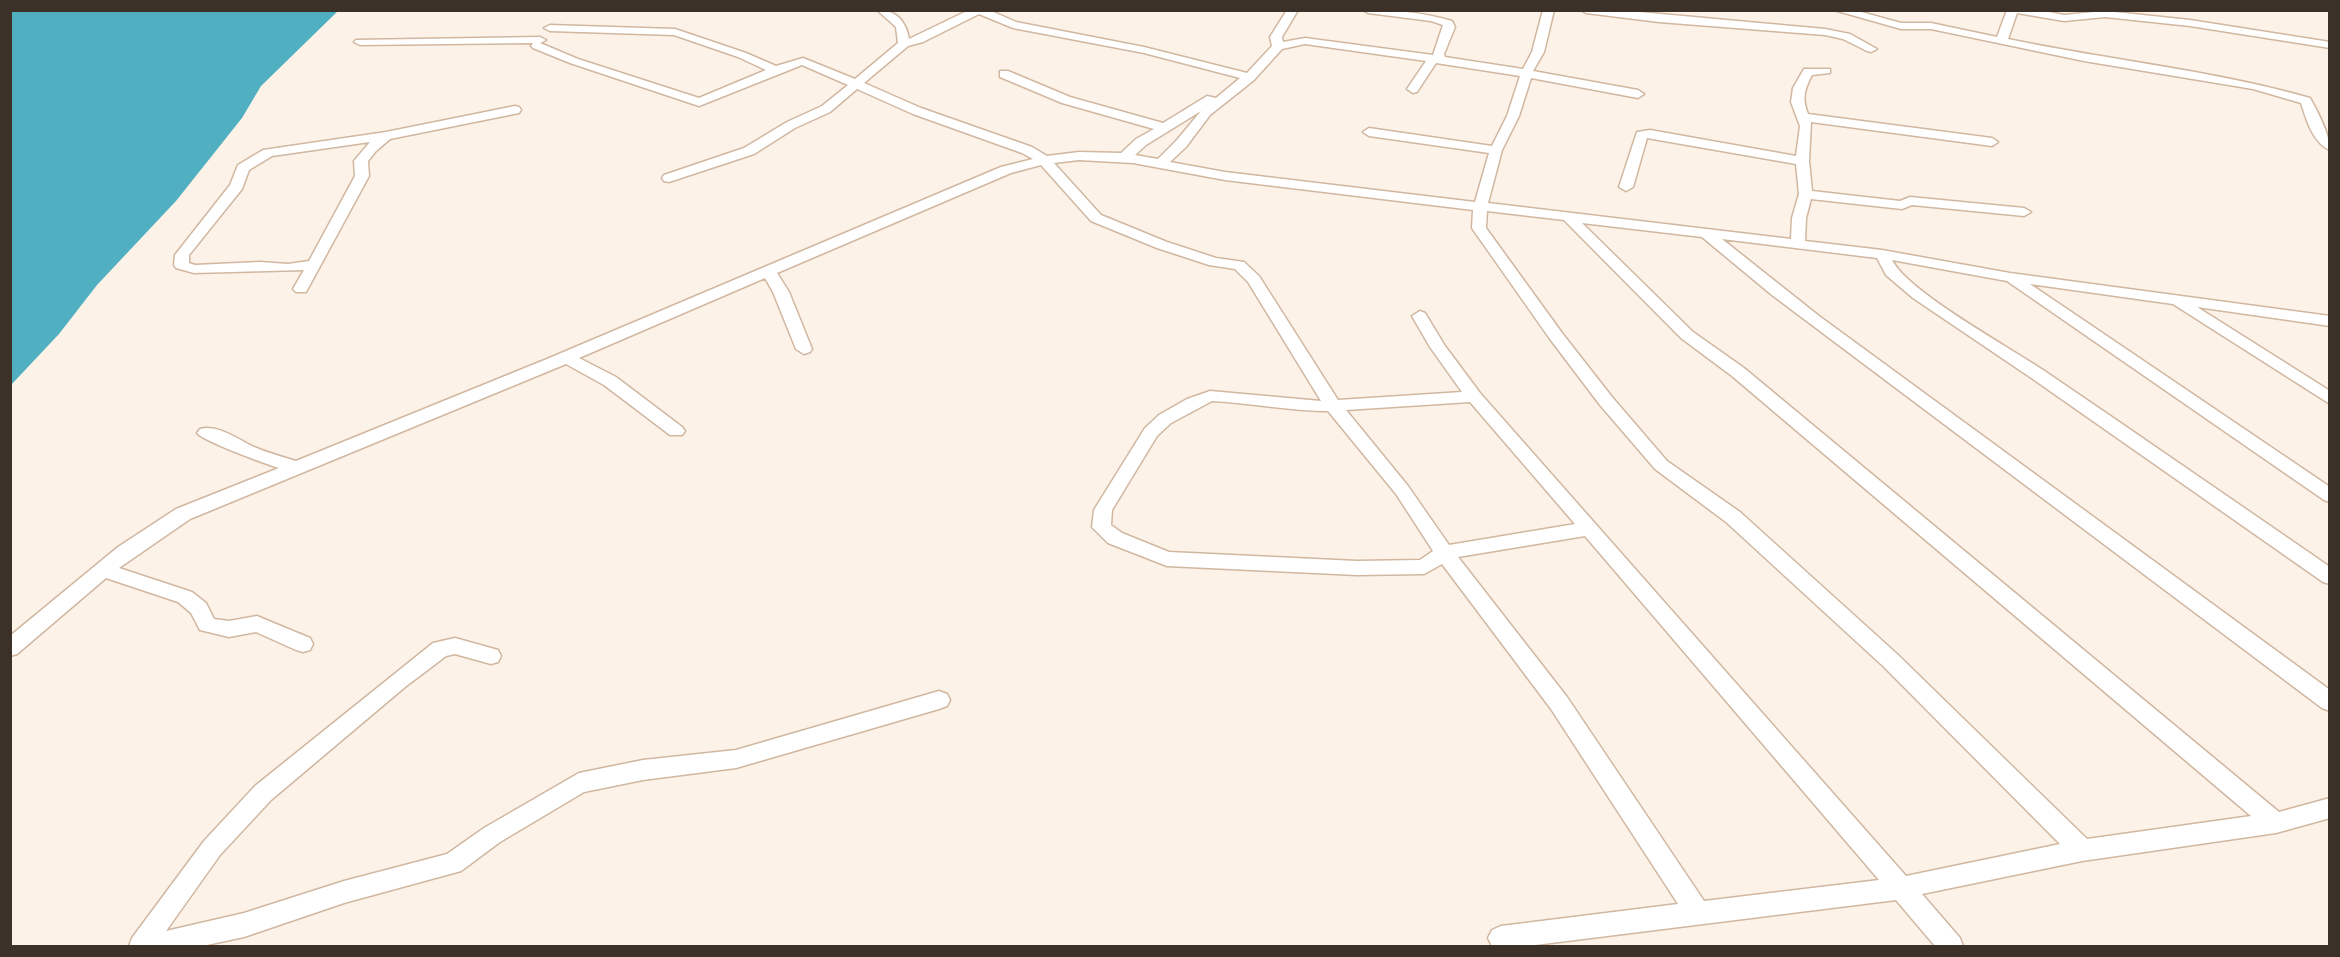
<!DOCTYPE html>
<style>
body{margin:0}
#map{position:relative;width:2340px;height:957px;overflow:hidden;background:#fdf2e8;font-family:"Fira Sans Condensed",sans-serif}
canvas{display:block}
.frame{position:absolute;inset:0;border:12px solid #3b3128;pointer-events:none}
</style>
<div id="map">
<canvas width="2340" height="957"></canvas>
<div class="frame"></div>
</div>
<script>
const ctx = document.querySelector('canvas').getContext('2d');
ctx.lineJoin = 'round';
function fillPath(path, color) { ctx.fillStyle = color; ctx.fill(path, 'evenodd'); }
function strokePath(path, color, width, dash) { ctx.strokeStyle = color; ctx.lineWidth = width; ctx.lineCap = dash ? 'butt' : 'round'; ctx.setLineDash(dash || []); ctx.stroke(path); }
fillPath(new Path2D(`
 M 11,10 L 338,11 L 261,86 L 242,118 L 176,201 L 97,285 L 59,334 L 11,385 Z`), '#50b0c1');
const minor = new Path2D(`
 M 877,10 C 896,10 906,21 909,39 L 969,10 L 989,10 L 1016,22 L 1144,47 L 1247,73 L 1272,46 L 1270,37 L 1287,10 L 1298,10 L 1282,37 L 1283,42 L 1305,38 L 1433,55 L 1443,25 L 1431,21 L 1368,13 L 1363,10 C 1394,10 1422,12 1452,21 L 1455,27 L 1444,54 L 1445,57 L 1523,69 L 1532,52 L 1543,10 L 1554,10 L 1544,52 L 1533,71 L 1638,90 L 1644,94 L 1638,98 L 1531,78 L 1519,116 L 1502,150 L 1488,203 L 1791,239 L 1792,218 L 1799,194 L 1796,164 L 1647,138 L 1633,187 L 1626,191 L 1619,187 L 1636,135 L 1637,132 L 1650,130 L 1796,156 L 1800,126 L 1791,102 L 1793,88 L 1804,69 L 1830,69 L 1830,73 L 1812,75 C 1804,90 1802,99 1808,114 L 1992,138 L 1998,142 L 1992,146 L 1811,122 L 1809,161 L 1812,191 L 1900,201 L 1910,197 L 2024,208 L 2031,212 L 2024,216 L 1912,205 L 1902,209 L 1811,199 L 1806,218 L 1805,241 L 1882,250 L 2010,273 L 2330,316 L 2330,326 L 2197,307 L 2330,391 L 2330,404 L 2173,304 L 2030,284 L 2330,487 L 2330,502 L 2324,500 L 2007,281 L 1892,260 C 1908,292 2009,347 2043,370 C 2139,435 2234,501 2330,567 L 2330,584 L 2323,582 L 2030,377 L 1913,298 L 1886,275 L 1877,258 L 1722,239 L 1819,316 L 2330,690 L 2330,711 L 2322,708 L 1772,295 L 1702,237 L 1582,223 L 1693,332 L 1744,368 L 2279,812 L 2330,798 L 2330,818 L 2276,833 L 2082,861 L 1922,894 L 1960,938 L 1963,946 L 1935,946 L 1896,900 L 1527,946 L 1492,946 L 1488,938 L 1492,930 L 1501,926 L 1678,904 L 1551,709 L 1442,564 L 1424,574 L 1357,575 L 1167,566 L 1108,543 L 1092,527 L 1094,510 L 1145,428 L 1159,415 L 1187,399 L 1210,391 L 1321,401 L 1248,282 L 1235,269 L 1209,265 L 1157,248 L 1091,221 L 1041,165 L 1011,173 L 777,273 L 789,292 L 812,349 L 810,352 L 804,354 L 796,349 L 773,292 L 765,278 L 579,358 L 616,377 L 682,427 L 685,431 L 682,435 L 670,435 L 604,385 L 566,364 L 190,519 L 119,568 L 192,592 L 206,603 L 214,619 L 229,621 L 257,616 L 264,619 L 310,638 L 313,644 L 310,650 L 303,652 L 296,650 L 256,632 L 229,637 L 200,630 L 191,613 L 178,602 L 106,578 L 17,654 L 10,656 L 10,636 L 118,547 L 176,509 L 279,468 C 266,464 203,441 197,433 L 200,429 C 218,424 239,440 254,447 C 268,453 283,457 296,461 L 547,359 L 1001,167 L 1033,159 L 1022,153 L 913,114 L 857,89 L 830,112 L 795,128 L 754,154 L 669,182 L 664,181 L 662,178 L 664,175 L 744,148 L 787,122 L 822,106 L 848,85 L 802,65 L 699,106 L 570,63 L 533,48 L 531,46 L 533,43 L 360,45 L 354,42 L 356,40 L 540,37 L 546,40 L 540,43 L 578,59 L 699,98 L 766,70 L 738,57 L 674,35 L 550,31 L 544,28 L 550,25 L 675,29 L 746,53 L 776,66 L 803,58 L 855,79 L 898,43 L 896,27 ZM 979,14 L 1013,28 L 1144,53 L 1240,78 L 1216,98 L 1207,96 L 1163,123 L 1070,97 L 1008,71 L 1000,71 L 1000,77 L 1062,103 L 1154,129 L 1136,139 L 1121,153 L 1079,152 L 1047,156 L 1032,147 L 921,108 L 864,83 L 908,46 L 923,42 ZM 1305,44 L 1426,61 L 1407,89 L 1413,93 L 1417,92 L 1436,63 L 1520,76 L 1507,116 L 1492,146 L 1369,128 L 1363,132 L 1369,136 L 1489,153 L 1475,202 L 1225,172 L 1170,162 L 1186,147 L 1210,115 L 1254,80 L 1282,49 ZM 1201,111 L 1176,141 L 1158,159 L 1135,155 L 1146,145 ZM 1079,160 L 1133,163 L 1225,180 L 1473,210 L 1472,228 L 1474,231 L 1550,339 L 1600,405 L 1655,469 L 1726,522 L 1883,666 L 2060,844 L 1906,876 L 1480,393 L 1445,346 L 1425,313 L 1420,311 L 1412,316 L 1430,347 L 1462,392 L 1338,400 L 1259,276 L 1244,262 L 1216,258 L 1167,242 L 1101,215 L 1054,163 ZM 1487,211 L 1564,220 L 1681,338 L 1732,376 L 2251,816 L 2087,839 L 1897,654 L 1740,512 L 1667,461 L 1612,397 L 1562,333 L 1486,228 ZM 1212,401 C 1251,403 1289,411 1328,411 L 1396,494 L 1433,551 L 1420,560 L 1357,561 L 1169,552 L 1122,533 L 1111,525 L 1112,510 L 1157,436 L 1171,423 ZM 1470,402 L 1575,524 L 1449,545 L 1408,486 L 1346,410 ZM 1585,536 L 1879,880 L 1704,901 L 1567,697 L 1458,557 Z
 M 1581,10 L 1617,10 L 1825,29 L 1850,34 L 1877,49 L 1871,52 L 1867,51 L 1843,39 L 1825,35 L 1659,22 L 1586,13 Z
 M 1834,10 L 1854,10 L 1901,23 L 1931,23 L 1997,37 L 2007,10 L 2039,10 L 2064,15 L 2105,11 L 2190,20 L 2330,42 L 2330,48 L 2190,26 L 2105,17 L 2064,21 L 2017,13 L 2008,39 C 2108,60 2212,70 2310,98 C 2318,112 2330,136 2330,150 C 2313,143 2306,119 2301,103 L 2253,89 L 2084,61 L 1931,29 L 1901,29 Z
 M 515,106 L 519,107 L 521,110 L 519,113 L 390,139 L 376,151 L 368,161 L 369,176 L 306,292 L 296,292 L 293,289 L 304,270 L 194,273 L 176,268 L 174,265 L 175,255 L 230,185 L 238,165 L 263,150 L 386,132 ZM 370,142 L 354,161 L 355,176 L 309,261 L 288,264 L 260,262 L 195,265 L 189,263 L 189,255 L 242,189 L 249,170 L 272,156 Z
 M 455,638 L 498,650 L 501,656 L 498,662 L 491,664 L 455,654 L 446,656 L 405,687 L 271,800 L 220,855 L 166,931 L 244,913 L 344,881 L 447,854 L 484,828 L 579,773 L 643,760 L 736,750 L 939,691 L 947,694 L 950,700 L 947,706 L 939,709 L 736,768 L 643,780 L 584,792 L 500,842 L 461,871 L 344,903 L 244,937 L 202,946 L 129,946 L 132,938 L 204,841 L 255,786 L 433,643 Z`);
strokePath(minor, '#d1b7a0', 3);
fillPath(minor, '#fff');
</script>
